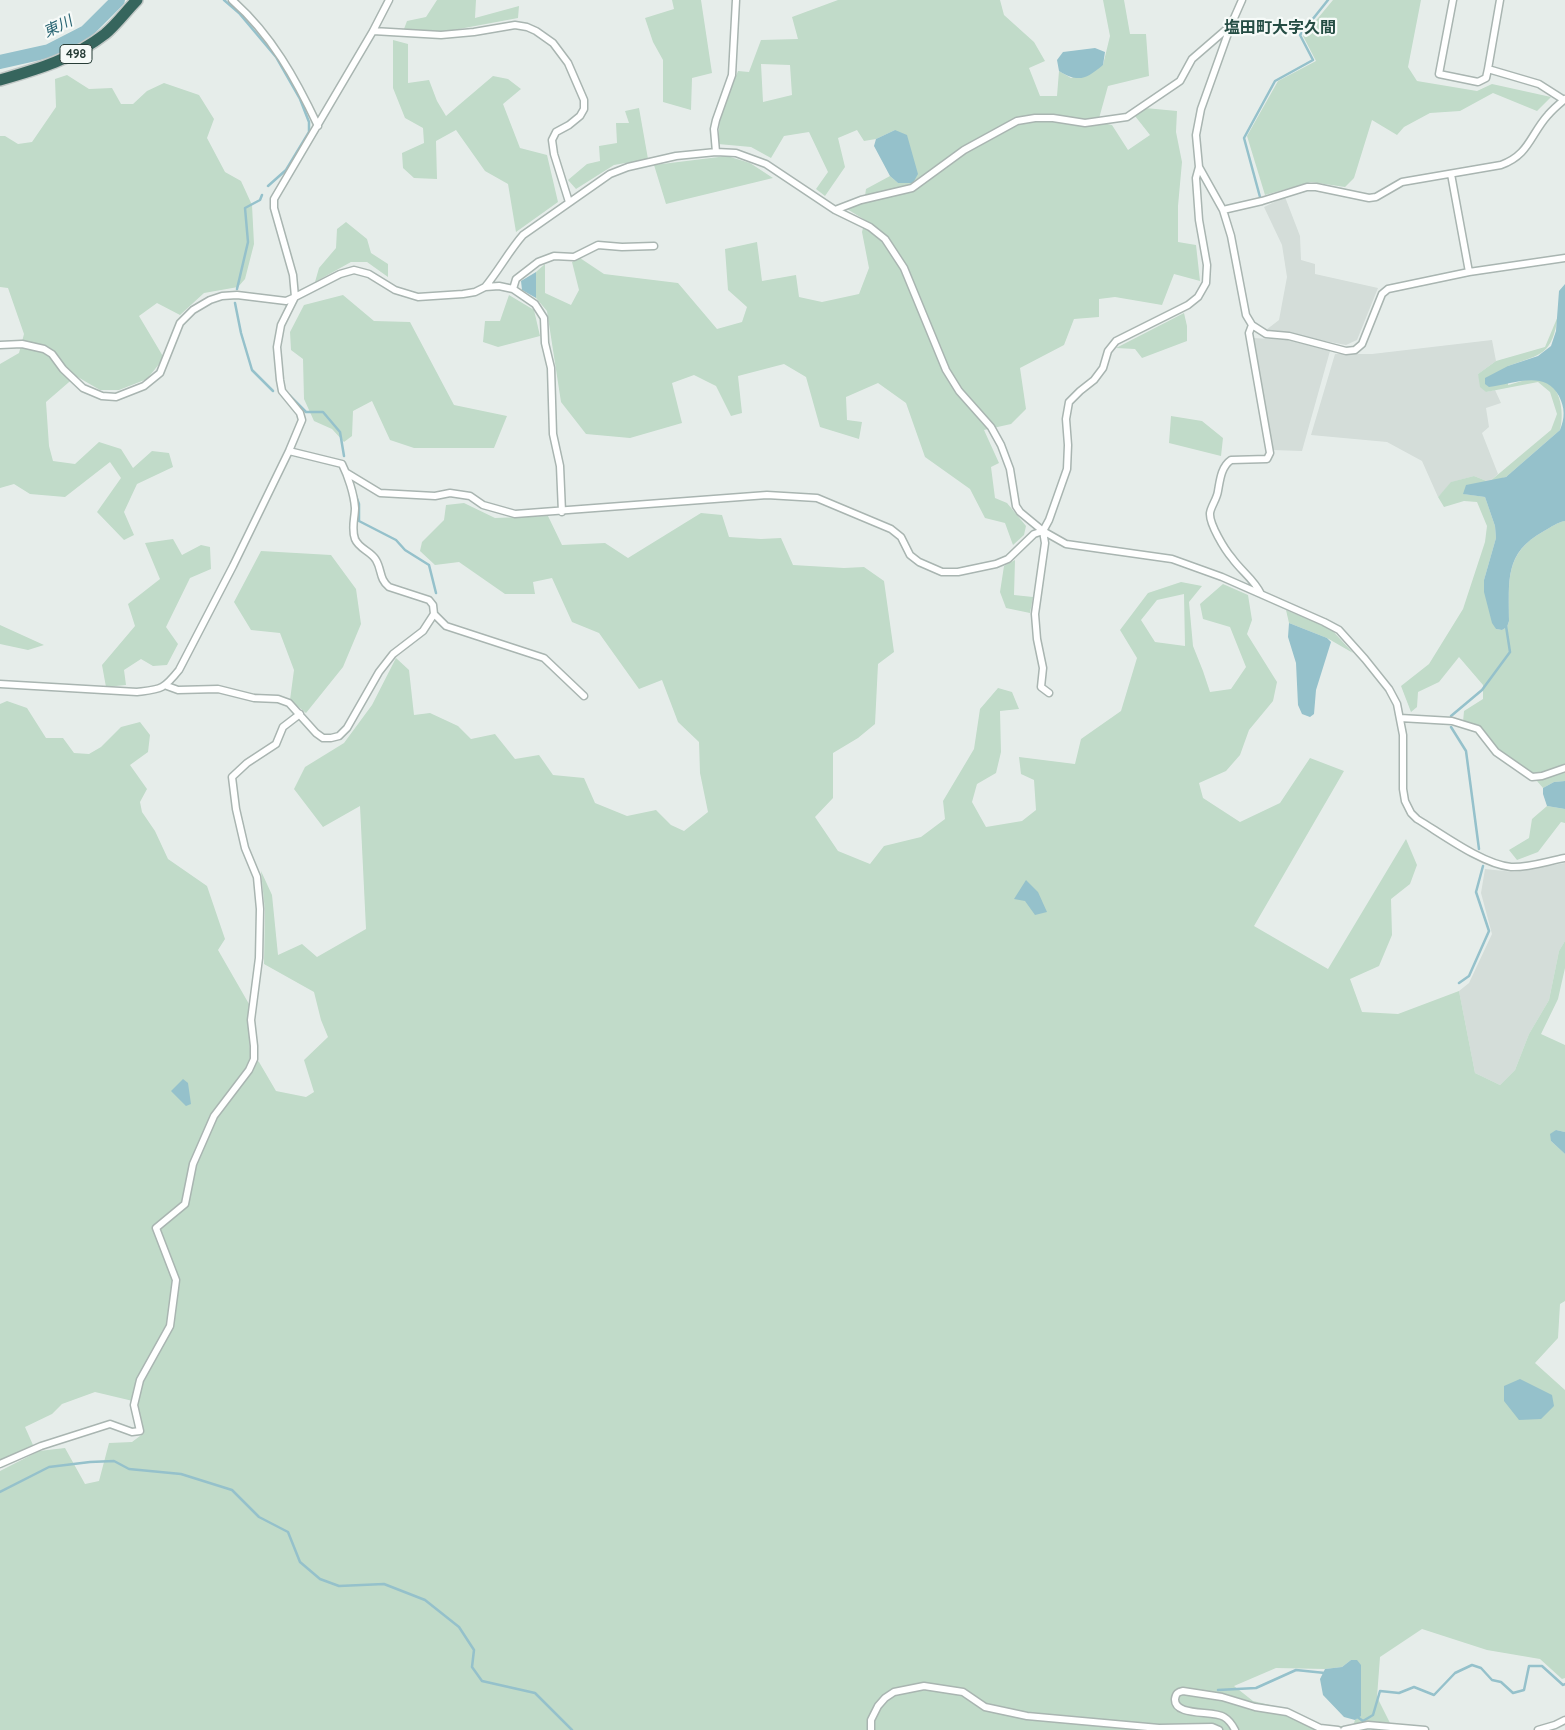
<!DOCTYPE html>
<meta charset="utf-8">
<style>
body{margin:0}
canvas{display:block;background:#e6edea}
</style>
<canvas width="1565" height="1730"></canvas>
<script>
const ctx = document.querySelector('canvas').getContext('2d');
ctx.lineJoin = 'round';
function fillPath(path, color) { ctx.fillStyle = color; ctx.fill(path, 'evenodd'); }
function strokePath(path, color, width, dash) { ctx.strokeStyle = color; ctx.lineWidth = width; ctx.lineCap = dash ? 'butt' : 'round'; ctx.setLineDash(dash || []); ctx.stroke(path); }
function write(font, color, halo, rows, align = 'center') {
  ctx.font = font + ' Quicksand,"Noto Sans JP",sans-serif'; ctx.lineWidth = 4.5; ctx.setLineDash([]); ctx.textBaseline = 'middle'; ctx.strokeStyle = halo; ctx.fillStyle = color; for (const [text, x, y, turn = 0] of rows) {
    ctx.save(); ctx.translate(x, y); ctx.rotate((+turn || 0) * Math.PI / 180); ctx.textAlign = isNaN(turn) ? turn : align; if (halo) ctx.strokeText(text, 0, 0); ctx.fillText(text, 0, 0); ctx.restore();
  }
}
fillPath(new Path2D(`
 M 1285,197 L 1300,236 L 1301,260 L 1315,264 L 1315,274 L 1378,288 L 1357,340 L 1346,345 L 1266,330 L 1279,320 L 1287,277 L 1282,245 L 1264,207 Z
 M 1253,338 L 1288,340 L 1330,351 L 1302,451 L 1272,450 Z
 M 1492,340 L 1496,361 L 1478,374 L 1486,392 L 1495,390 L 1501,403 L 1486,408 L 1489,427 L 1482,433 L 1498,474 L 1489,482 L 1474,476 L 1452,482 L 1438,497 L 1422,461 L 1387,442 L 1311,435 L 1335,354 L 1372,354 Z
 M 1565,863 L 1565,941 L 1559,951 L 1549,1000 L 1529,1034 L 1515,1070 L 1500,1085 L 1475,1073 L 1459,991 L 1469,983 L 1492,934 L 1481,893 L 1485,869 L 1514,872 Z`), '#d4ddd9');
fillPath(new Path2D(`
 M 437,0 L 476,0 L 475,18 L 519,6 L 518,18 L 443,32 L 404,29 L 407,21 L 426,17 Z
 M 672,0 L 701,0 L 712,73 L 692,78 L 691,110 L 663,102 L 663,60 L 653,42 L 645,18 L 674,9 Z
 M 838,0 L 1000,0 L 1004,15 L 1034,42 L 1045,61 L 1029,68 L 1040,96 L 1057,96 L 1059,71 L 1071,78 L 1103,65 L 1110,36 L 1103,0 L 1124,0 L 1130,34 L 1146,34 L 1149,76 L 1108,86 L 1098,122 L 1112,125 L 1128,150 L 1150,135 L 1135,116 L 1145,108 L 1177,111 L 1176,132 L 1182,162 L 1178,206 L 1178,242 L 1196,245 L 1200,281 L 1174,274 L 1162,305 L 1115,297 L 1099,299 L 1099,317 L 1074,319 L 1064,345 L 1020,368 L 1026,409 L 1011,424 L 984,430 L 999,463 L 991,467 L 995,498 L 1007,503 L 1026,526 L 1024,535 L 1013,545 L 1005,523 L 985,518 L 970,489 L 925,457 L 906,403 L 878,383 L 846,397 L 847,420 L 862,422 L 859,439 L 820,427 L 806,377 L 784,364 L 738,376 L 742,413 L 731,416 L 716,386 L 694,375 L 672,383 L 682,423 L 630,438 L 586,434 L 561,402 L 547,311 L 536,298 L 536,272 L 545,264 L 545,293 L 571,305 L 579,290 L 572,262 L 580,258 L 604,274 L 678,283 L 717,329 L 742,322 L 747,307 L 728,290 L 725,249 L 757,242 L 762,281 L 796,275 L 799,297 L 822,302 L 859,294 L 869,268 L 862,232 L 865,220 L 847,209 L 864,203 L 866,189 L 890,176 L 898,183 L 895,130 L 876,139 L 864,141 L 857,130 L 838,138 L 845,167 L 825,196 L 816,189 L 828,172 L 809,132 L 784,136 L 771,158 L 751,147 L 718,144 L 720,116 L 738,71 L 749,72 L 761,40 L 798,39 L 792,17 ZM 761,64 L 790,65 L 792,95 L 763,102 Z
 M 1333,0 L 1421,0 L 1408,67 L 1417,81 L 1477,91 L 1492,84 L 1551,97 L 1537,111 L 1493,93 L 1460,111 L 1430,113 L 1404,127 L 1397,135 L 1372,120 L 1354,178 L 1345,187 L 1311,182 L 1265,195 L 1247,136 L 1278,81 L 1316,61 L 1303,36 Z
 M 393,40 L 408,44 L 408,83 L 429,80 L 437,101 L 446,116 L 493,76 L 508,79 L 521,89 L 503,104 L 520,148 L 547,155 L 558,202 L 516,232 L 508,184 L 485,171 L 456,130 L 436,141 L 437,179 L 414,178 L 403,168 L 402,153 L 424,143 L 423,128 L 405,118 L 393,88 Z
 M 67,75 L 89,89 L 112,88 L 121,104 L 133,104 L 147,91 L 164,83 L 199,95 L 214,119 L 207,138 L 225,172 L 241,181 L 252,205 L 254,244 L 245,279 L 238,287 L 204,293 L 180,315 L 157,303 L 139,316 L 164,358 L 147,379 L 119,390 L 100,390 L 76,376 L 46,402 L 49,446 L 53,461 L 75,464 L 99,442 L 121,449 L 133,468 L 152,451 L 169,453 L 173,467 L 137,484 L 124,512 L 134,535 L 124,540 L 97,512 L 121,478 L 110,462 L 65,497 L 30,494 L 14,484 L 0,488 L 0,364 L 19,353 L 24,334 L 8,288 L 0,287 L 0,136 L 5,136 L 18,144 L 32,142 L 56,107 L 55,79 Z
 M 639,108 L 648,159 L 614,165 L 576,189 L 568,180 L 587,164 L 600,161 L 599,146 L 617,143 L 616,123 L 629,123 L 625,111 Z
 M 727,156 L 750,163 L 773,178 L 666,204 L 654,165 Z
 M 346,222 L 367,239 L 371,253 L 388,264 L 388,277 L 367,262 L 351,262 L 315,282 L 319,268 L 336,248 L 337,229 Z
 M 343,295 L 374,321 L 410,322 L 454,405 L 507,416 L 494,448 L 414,448 L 390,440 L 372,401 L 353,411 L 352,436 L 344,442 L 332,429 L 314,421 L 304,399 L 303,359 L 291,350 L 290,332 L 304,305 Z
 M 509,295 L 534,310 L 540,336 L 498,347 L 483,342 L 485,321 L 500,321 Z
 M 1184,313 L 1187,326 L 1187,341 L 1142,358 L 1135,349 L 1116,348 Z
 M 1558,316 C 1552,355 1542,354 1508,366 L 1508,385 C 1516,383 1526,379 1535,379 C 1560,378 1565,411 1560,430 L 1506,477 L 1489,482 L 1464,494 L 1485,497 L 1495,526 L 1496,538 L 1484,580 L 1496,629 L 1502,630 L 1507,627 L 1509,621 C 1509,581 1504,553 1544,531 C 1551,527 1558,522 1565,521 L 1565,781 L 1554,782 L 1543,788 L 1531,774 L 1497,750 L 1480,728 L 1463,722 L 1464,711 L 1483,699 L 1483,685 L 1459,657 L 1439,682 L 1418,692 L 1417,707 L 1411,712 L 1401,686 L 1429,664 L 1463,609 L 1485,542 L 1487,526 L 1477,502 L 1464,501 L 1444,507 L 1438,497 L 1451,482 L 1474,476 L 1489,482 L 1551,430 L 1557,414 L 1550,392 L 1538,382 L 1486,392 L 1480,387 L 1478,374 L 1496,361 L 1545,347 Z
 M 1171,416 L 1202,421 L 1223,438 L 1221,456 L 1169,443 Z
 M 464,503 L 495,518 L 548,516 L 562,545 L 605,543 L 628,558 L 701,513 L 722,515 L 729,537 L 761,539 L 781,538 L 793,565 L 844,568 L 864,567 L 884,581 L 894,652 L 878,664 L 875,724 L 858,738 L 833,753 L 833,798 L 815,817 L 838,851 L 870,864 L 884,846 L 921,837 L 945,819 L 943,801 L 974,749 L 980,709 L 998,688 L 1012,692 L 1019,709 L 1000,711 L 1001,752 L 996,773 L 977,784 L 972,802 L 986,827 L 1022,821 L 1036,810 L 1034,780 L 1021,774 L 1019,757 L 1075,764 L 1081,739 L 1121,711 L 1137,658 L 1120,630 L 1148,593 L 1181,582 L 1202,586 L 1189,602 L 1193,646 L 1203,671 L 1210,692 L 1231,689 L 1246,667 L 1230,627 L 1203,619 L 1200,604 L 1223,584 L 1248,595 L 1252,620 L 1247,634 L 1277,682 L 1273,701 L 1249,730 L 1240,755 L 1226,771 L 1199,783 L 1203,798 L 1240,822 L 1280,803 L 1310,758 L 1344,771 L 1254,926 L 1328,969 L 1406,839 L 1417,865 L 1410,884 L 1391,899 L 1392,935 L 1379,966 L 1350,979 L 1362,1012 L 1398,1014 L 1459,991 L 1475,1073 L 1500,1085 L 1515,1070 L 1529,1034 L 1549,1000 L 1559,951 L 1565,941 L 1565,968 L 1558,999 L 1541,1034 L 1565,1045 L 1565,1132 L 1556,1130 L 1551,1141 L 1565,1154 L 1565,1301 L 1560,1304 L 1558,1338 L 1535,1363 L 1565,1390 L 1565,1678 L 1562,1679 L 1540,1659 L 1487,1650 L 1422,1629 L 1380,1657 L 1377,1697 L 1390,1723 L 1365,1722 L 1353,1726 L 1355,1730 L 0,1730 L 0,1471 L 39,1451 L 65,1448 L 85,1484 L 99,1481 L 109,1443 L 132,1442 L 144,1433 L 137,1402 L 95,1392 L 62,1404 L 52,1414 L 25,1427 L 33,1445 L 0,1461 L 0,704 L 7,701 L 27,708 L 46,738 L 63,738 L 74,753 L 89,754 L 101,747 L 121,727 L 140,722 L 150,735 L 148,752 L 130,765 L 147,789 L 140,802 L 142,812 L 155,831 L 168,859 L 207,886 L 225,939 L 218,950 L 249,1004 L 250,1053 L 259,1062 L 276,1091 L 306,1097 L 314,1092 L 304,1060 L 328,1037 L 321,1020 L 314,992 L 264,964 L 265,911 L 261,871 L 272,895 L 278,955 L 302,944 L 317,957 L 366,929 L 360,806 L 323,827 L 294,789 L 305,767 L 344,743 L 372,705 L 396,658 L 409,670 L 414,715 L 430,713 L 458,726 L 471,739 L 495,734 L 515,759 L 539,755 L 553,775 L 584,778 L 595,803 L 627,816 L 656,810 L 671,825 L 684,831 L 708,812 L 700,773 L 699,742 L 678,722 L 662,680 L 639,689 L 599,633 L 572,622 L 552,578 L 533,582 L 535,594 L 505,594 L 459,562 L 435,565 L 420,551 L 422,542 L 444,520 L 446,505 ZM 1184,594 L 1185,646 L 1155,642 L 1141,620 L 1157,600 ZM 1351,1660 L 1361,1715 L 1355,1720 L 1353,1726 L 1319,1726 L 1291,1710 L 1253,1701 L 1234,1686 L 1276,1668 L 1325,1669 L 1342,1667 Z
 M 173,539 L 182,555 L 201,545 L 210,547 L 211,569 L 190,578 L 166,627 L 178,644 L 167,665 L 153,666 L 141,659 L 124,670 L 126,685 L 106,687 L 102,665 L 135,626 L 128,604 L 160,579 L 145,543 Z
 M 261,551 L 331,555 L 356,589 L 361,624 L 343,667 L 306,713 L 290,700 L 294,670 L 280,633 L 251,630 L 234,602 Z
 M 1015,560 L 1014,595 L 1033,597 L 1030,613 L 1006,608 L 1000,592 L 1004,566 Z
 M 1286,610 L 1331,629 L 1353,653 L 1327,638 L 1289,623 Z
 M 0,625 L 44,645 L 28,650 L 0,644 Z
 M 1547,806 L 1565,809 L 1565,823 L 1561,822 L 1538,852 L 1517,860 L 1509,850 L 1529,838 L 1532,819 Z`), '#c1dbc9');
fillPath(new Path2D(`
 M 1095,48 L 1105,52 L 1103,65 C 1086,79 1079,83 1059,71 L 1057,60 L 1063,52 Z
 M 895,130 L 907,135 L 918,174 L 913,183 L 898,183 L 890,176 L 874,146 L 876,139 Z
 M 536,272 L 536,298 L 522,290 L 521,281 Z
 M 1565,284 L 1565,521 C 1558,522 1551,527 1544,531 C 1504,553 1509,580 1509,621 L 1507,627 L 1502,630 L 1496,629 L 1492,623 L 1484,592 L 1484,580 L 1496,538 L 1495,526 L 1485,497 L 1463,494 L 1466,485 L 1506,477 L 1560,430 C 1565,418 1565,408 1559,396 C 1545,369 1513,384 1489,387 L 1485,384 L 1485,378 L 1508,366 L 1538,356 L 1551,346 L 1556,331 L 1559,291 Z
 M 1289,623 L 1327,638 L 1331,642 L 1316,690 L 1314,714 L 1310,717 L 1302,714 L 1298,705 L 1296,663 L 1288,637 Z
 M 1565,781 L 1565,809 L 1547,806 L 1543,794 L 1543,788 L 1554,782 Z
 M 1026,880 L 1038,892 L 1047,912 L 1035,915 L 1025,901 L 1014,899 Z
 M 183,1079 L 188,1083 L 191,1104 L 186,1106 L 171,1091 Z
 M 1556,1130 L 1565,1132 L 1565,1154 L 1551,1141 L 1550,1134 Z
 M 1520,1379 L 1552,1395 L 1554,1406 L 1541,1419 L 1519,1420 L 1504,1401 L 1504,1386 Z
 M 1351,1660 L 1357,1660 L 1361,1665 L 1361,1716 L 1355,1720 L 1344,1717 L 1323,1695 L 1320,1679 L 1325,1669 L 1342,1667 Z`), '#95c1cb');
strokePath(new Path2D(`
 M 224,0 L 239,13 L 276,57 L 300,99 L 309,122 L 309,132 L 286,170 L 268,186
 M 1260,197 L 1244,138 L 1275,81 L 1313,60 L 1300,35 L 1328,0
 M 237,289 L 248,242 L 245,208 L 260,200 L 262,195
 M 235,303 L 241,333 L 252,370 L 273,391
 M 289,395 L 306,412 L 323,412 L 340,432 L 344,456
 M 356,496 L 359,504 L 359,521 L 396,540 L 405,550 L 429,565 L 436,593
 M 1451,716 L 1482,690 L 1510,652 L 1506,626
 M 1451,727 L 1466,751 L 1479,849
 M 1459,983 L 1469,976 L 1489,931 L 1476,892 L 1483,866
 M 0,1492 L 49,1467 L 90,1462 L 114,1461 L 129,1469 L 181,1474 L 232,1490 L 259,1517 L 288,1532 L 300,1562 L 320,1579 L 339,1586 L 384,1584 L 425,1600 L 459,1627 L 474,1650 L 472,1667 L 482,1681 L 535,1693 L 572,1730
 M 1218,1690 L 1256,1688 L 1296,1670 L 1325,1673
 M 1356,1716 L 1363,1721 L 1373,1715 L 1380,1691 L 1399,1693 L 1414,1687 L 1434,1695 L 1455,1673 L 1472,1665 L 1481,1668 L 1492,1680 L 1501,1682 L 1513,1693 L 1524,1690 L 1529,1666 L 1542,1666 L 1563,1685 L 1565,1684`), '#95c1cb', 2.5);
strokePath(new Path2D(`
 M 0,62 L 49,51 L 86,32 L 118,0`), '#95c1cb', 14);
const street = new Path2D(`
 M 232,0 C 271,34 296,79 318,126
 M 1453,0 L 1439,74 L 1478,82 L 1486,78 L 1488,69
 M 1500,0 L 1488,69 L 1539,84 L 1564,100
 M 373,31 L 441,35 L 474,32 L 515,25 L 527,27 L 536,31 L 553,43 L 568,63 L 584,100 L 584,109 L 580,116 L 569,125 L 556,132 L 552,140 L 554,154 L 569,202
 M 716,152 L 714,129 L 716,120 L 732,75 L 736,0
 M 1199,167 L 1223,210 L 1231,236 L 1246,315 L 1252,325 L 1266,334 L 1289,336 L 1346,351 L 1355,350 L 1362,344 L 1382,294 L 1388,289 L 1469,272 L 1565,258
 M 1451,174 L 1469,272
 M 835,210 L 861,200 L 912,188 L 964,150 L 1017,121 L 1035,118 L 1053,118 L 1085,123 L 1127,117 L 1180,81 L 1192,59 L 1229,27
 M 1223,210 L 1262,201 L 1307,187 L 1316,187 L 1369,198 L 1376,197 L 1402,182 L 1501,165 C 1529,155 1530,135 1548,115 C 1553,109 1559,104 1565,99
 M 485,287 C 499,270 509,251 523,235 L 610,174 L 628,167 L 676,156 L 716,152 L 736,153 L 766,164 L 835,210 L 870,227 L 885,239 L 904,268 L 946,370 L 959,391 L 991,427 L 1001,445 L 1010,469 L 1016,506 L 1020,512 L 1043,531 L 1066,544 L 1172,559 L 1222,577 L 1324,622 L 1339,630 L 1365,659 L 1389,689 L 1397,704 L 1403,735 L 1403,789 L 1405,801 L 1411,813 L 1417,819 C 1442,834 1482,864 1511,867 C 1528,868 1548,861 1565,858
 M 513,289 L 516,279 L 538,262 L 554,256 L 574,257 L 598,245 L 622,247 L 654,246
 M 1252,325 L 1249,333 L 1270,453 L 1267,459 L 1231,460 C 1221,467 1220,480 1218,491 C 1217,499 1211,506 1210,513 C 1209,524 1225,550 1232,558 C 1241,571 1254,579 1261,594
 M 0,345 L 22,344 L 44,349 L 52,354 L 63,369 L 83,388 L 102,396 L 116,397 L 144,386 L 160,373 L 180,323 L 193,310 L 210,300 L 222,296 L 237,295 L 286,301 L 295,297 L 340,274 L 354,270 L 369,274 L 395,290 L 418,297 L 463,294 L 475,292 L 485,287 L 499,286 L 513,289 L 535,304 L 544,318 L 545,343 L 551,368 L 553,434 L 560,466 L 562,512
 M 347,473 L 380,493 L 435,496 L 450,493 L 470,496 L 483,505 L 515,514 L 767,495 L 817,498 L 891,529 L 901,537 L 910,555 L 919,562 L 942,572 L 958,572 L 996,564 L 1008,559 L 1034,534 L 1043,531 L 1049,520 L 1067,469 L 1068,445 L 1066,419 L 1069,402 L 1080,391 L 1094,380 L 1103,368 L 1108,351 L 1116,341 L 1188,305 L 1198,297 L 1206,283 L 1207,265 L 1199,220 L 1196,178 L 1199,167 L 1196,135 L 1201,109 L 1231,25 L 1242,0
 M 1043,531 L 1045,543 L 1035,614 L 1037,639 L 1043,668 L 1041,687 L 1049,693
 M 434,614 L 446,626 L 544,658 L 584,696
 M 0,684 L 137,692 C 161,689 163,690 179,670 L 233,566 L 289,451 L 302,420 L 300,413 L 282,391 L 280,380 L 277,347 L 281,325 L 295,297 L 293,275 L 274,208 L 274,199 L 373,31 L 389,0
 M 167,686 L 178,690 L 218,689 L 254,698 L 278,699 L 289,703 L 316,733 L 323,738 L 331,738 L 339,736 L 347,728 L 379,672 L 393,654 L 423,631 L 434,614 L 433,605 L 429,600 L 389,587 C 379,579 382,570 376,560 C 371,551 359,549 355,539 C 351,528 355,518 355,508 C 354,494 348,476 342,464 L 289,451
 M 1400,718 L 1452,721 L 1478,729 L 1496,752 L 1532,777 L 1542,776 L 1565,768
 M 0,1464 L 41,1446 L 110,1424 L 132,1432 L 140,1431 L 134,1405 L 140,1380 L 170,1326 L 176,1280 L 156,1228 L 185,1204 L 193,1164 L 214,1116 L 249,1070 L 254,1059 L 254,1046 L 251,1020 L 259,958 L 260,909 L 257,877 L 245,848 L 236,809 L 232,777 L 247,763 L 276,744 L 283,727 L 300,714
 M 871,1730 L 871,1720 L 878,1706 L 885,1698 L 894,1692 L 924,1686 L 963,1692 L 985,1707 L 1027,1716 L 1159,1728 L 1212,1727 L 1219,1730
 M 1235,1730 C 1233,1726 1229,1720 1224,1717 C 1213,1710 1174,1717 1175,1699 C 1176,1693 1178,1692 1183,1691 L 1222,1697 L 1255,1707 L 1287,1712 L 1320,1728 L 1338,1730
 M 1344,1730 L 1368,1725 L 1425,1730
 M 1538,1730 L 1555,1725 L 1565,1720`);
const highway = new Path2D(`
 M 0,80 C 38,69 73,59 105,34 C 117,24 126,11 137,0`);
strokePath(street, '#a9b5b1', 9);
strokePath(highway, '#c3c9c7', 14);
strokePath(street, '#fff', 6);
strokePath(highway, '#36655d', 11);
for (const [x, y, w] of [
 [76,54,32]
]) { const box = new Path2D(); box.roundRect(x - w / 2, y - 9.5, w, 19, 4); ctx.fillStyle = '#f6faf8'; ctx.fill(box); strokePath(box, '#273d37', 1); }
write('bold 12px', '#273d37', null, [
 ["498",76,54]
]);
write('italic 15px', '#286472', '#f6faf8', [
 ["東川",58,27,-26]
]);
write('bold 16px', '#254d44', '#f6faf8', [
 ["塩田町大字久間",1280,28]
]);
</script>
